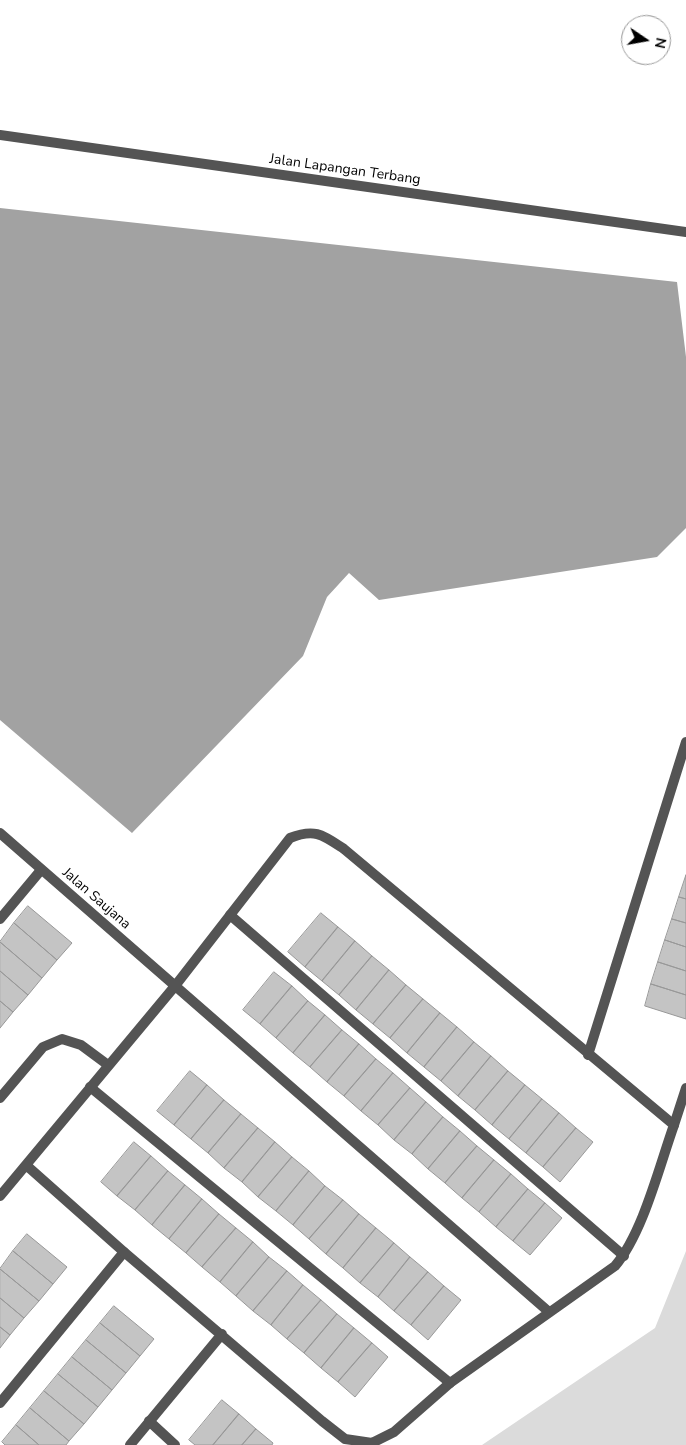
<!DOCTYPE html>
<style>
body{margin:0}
#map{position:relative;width:686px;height:1445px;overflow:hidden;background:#fff;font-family:"Nunito Sans",sans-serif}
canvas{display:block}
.north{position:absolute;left:621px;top:15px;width:50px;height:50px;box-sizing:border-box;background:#fff;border:1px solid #999;border-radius:50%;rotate:102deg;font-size:14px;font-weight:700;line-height:20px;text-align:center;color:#000}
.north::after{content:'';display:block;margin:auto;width:18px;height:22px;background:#000;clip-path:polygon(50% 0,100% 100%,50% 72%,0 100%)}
</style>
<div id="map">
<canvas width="686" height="1445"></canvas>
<div class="north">N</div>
</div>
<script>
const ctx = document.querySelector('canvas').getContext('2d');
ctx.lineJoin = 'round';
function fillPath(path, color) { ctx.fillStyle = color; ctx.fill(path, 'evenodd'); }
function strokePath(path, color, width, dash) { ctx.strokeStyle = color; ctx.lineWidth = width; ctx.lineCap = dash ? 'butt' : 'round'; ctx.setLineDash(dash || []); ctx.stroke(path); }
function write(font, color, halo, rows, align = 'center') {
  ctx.font = font + ' "Nunito Sans",sans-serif'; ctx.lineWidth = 4.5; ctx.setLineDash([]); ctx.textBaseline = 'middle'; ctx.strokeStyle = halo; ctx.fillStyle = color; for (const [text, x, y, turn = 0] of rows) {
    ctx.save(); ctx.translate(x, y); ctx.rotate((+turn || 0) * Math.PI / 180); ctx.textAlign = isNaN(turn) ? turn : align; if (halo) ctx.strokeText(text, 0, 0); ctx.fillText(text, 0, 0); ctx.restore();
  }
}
fillPath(new Path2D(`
 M 686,1251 L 686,1445 L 482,1445 L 655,1328 Z`), '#dbdbdb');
fillPath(new Path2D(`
 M 0,208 L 677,282 L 686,357 L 686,528 L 657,557 L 379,600 L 349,573 L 327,597 L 303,656 L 132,833 L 0,720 Z`), '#a2a2a2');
const building = new Path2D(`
 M 686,875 L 686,899 L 679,897 Z
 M 679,897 L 686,899 L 686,923 L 672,919 Z
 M 28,906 L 72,943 L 57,960 L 14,923 Z
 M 321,913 L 338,927 L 305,967 L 288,952 Z
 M 672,919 L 686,923 L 686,947 L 665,940 Z
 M 14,923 L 57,960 L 42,978 L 0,942 Z
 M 338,927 L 355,941 L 322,981 L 305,967 Z
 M 665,940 L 686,947 L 686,971 L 658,962 Z
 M 355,941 L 372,956 L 339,995 L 322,981 Z
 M 0,942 L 42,978 L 28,995 L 0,971 Z
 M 372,956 L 389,970 L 356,1010 L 339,995 Z
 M 658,962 L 686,971 L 686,995 L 651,984 Z
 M 389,970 L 406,985 L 373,1024 L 356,1010 Z
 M 0,971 L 28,995 L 13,1012 L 0,1001 Z
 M 274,972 L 292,986 L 260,1024 L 243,1010 Z
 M 651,984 L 686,995 L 686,1019 L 645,1006 Z
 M 406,985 L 423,999 L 390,1038 L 373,1024 Z
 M 292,986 L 308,1001 L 276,1038 L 260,1024 Z
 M 423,999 L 440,1013 L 407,1053 L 390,1038 Z
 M 0,1001 L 13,1012 L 0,1028 Z
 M 308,1001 L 325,1015 L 293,1053 L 276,1038 Z
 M 440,1013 L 457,1027 L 424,1067 L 407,1053 Z
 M 325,1015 L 342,1030 L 310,1067 L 293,1053 Z
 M 457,1027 L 474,1042 L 441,1081 L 424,1067 Z
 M 342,1030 L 359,1044 L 327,1082 L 310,1067 Z
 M 474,1042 L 491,1056 L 458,1096 L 441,1081 Z
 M 359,1044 L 376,1059 L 344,1096 L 327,1082 Z
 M 491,1056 L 508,1071 L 475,1110 L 458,1096 Z
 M 376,1059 L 393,1073 L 361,1111 L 344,1096 Z
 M 190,1071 L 207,1085 L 174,1125 L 157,1111 Z
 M 508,1071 L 525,1085 L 492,1125 L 475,1110 Z
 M 393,1073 L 410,1088 L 378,1125 L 361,1111 Z
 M 207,1085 L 224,1100 L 191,1139 L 174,1125 Z
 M 525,1085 L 542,1099 L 509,1139 L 492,1125 Z
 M 410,1088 L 426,1102 L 394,1140 L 378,1125 Z
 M 542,1099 L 559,1113 L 526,1153 L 509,1139 Z
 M 224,1100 L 241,1114 L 208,1153 L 191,1139 Z
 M 426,1102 L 443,1117 L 412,1154 L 394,1140 Z
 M 559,1113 L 576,1128 L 543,1167 L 526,1153 Z
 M 241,1114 L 258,1128 L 224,1168 L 208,1153 Z
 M 443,1117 L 460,1131 L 428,1169 L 412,1154 Z
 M 258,1128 L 275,1142 L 242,1182 L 224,1168 Z
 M 576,1128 L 593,1142 L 560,1182 L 543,1167 Z
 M 460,1131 L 477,1146 L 445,1183 L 428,1169 Z
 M 134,1142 L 151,1156 L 117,1196 L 101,1182 Z
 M 275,1142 L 292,1157 L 258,1197 L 242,1182 Z
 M 477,1146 L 494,1160 L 462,1198 L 445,1183 Z
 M 151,1156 L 168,1171 L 135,1210 L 117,1196 Z
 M 292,1157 L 309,1171 L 276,1211 L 258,1197 Z
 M 494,1160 L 511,1174 L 479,1212 L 462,1198 Z
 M 168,1171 L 185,1185 L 152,1225 L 135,1210 Z
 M 309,1171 L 325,1186 L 293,1225 L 276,1211 Z
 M 511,1174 L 528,1189 L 496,1227 L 479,1212 Z
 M 185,1185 L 202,1199 L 169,1239 L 152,1225 Z
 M 325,1186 L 343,1200 L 309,1239 L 293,1225 Z
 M 528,1189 L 545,1203 L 513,1241 L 496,1227 Z
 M 202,1199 L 219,1214 L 186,1253 L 169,1239 Z
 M 343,1200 L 359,1214 L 326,1254 L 309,1239 Z
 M 545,1203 L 562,1218 L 530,1255 L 513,1241 Z
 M 219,1214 L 236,1228 L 202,1267 L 186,1253 Z
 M 359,1214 L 376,1228 L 343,1268 L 326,1254 Z
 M 236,1228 L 253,1242 L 220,1282 L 202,1267 Z
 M 376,1228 L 394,1243 L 360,1283 L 343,1268 Z
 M 27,1234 L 67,1267 L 53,1284 L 13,1251 Z
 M 253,1242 L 269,1257 L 236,1296 L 220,1282 Z
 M 394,1243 L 410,1257 L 378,1297 L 360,1283 Z
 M 13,1251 L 53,1284 L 39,1301 L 0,1269 Z
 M 269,1257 L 287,1271 L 253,1311 L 236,1296 Z
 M 410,1257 L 428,1272 L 394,1311 L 378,1297 Z
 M 0,1269 L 39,1301 L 24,1318 L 0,1298 Z
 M 287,1271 L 303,1285 L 271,1325 L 253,1311 Z
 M 428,1272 L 444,1286 L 411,1325 L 394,1311 Z
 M 303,1285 L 321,1300 L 287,1339 L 271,1325 Z
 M 444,1286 L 461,1300 L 428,1340 L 411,1325 Z
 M 0,1298 L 24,1318 L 10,1335 L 0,1327 Z
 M 321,1300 L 337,1314 L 304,1353 L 287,1339 Z
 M 114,1306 L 154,1339 L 140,1356 L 100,1323 Z
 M 337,1314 L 354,1328 L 321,1368 L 304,1353 Z
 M 100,1323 L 140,1356 L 126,1373 L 86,1340 Z
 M 0,1327 L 10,1335 L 0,1348 Z
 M 354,1328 L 372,1343 L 338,1382 L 321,1368 Z
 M 86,1340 L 126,1373 L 112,1390 L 72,1357 Z
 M 372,1343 L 388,1357 L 355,1397 L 338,1382 Z
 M 72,1357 L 112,1390 L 98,1407 L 58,1374 Z
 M 58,1374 L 98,1407 L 84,1424 L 44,1391 Z
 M 44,1391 L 84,1424 L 69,1441 L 30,1408 Z
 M 222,1400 L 239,1414 L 213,1445 L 195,1445 L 189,1440 Z
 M 30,1408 L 69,1441 L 66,1445 L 39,1445 L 16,1425 Z
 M 239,1414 L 256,1429 L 242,1445 L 213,1445 Z
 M 16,1425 L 39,1445 L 5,1445 L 2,1442 Z
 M 256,1429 L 273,1443 L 272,1445 L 242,1445 Z`);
fillPath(building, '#c4c4c4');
strokePath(building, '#989898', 1);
strokePath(new Path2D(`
 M 230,915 L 624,1256
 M 0,919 L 41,870
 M 90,1087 L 450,1383
 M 674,1125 L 686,1088
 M 0,1403 L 124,1252
 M 149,1421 L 175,1445`), '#545454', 10);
strokePath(new Path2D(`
 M 0,833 L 549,1312
 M 588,1055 L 686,742
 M 0,1098 L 43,1047 L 62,1039 L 81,1045 L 108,1065
 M 0,1196 L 175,986 L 290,838 C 315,828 323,835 344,849 L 674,1125 C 659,1167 643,1233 615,1266 L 450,1383 L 394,1432 L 372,1443 L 345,1439 L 322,1421 L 124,1252 L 26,1165
 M 130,1445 L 222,1334`), '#545454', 10);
strokePath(new Path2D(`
 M 0,135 L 686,232`), '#545454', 10);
write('14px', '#000', '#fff', [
 ["Jalan Lapangan Terbang",345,170,8],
 ["Jalan Saujana",96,899,41]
]);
</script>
